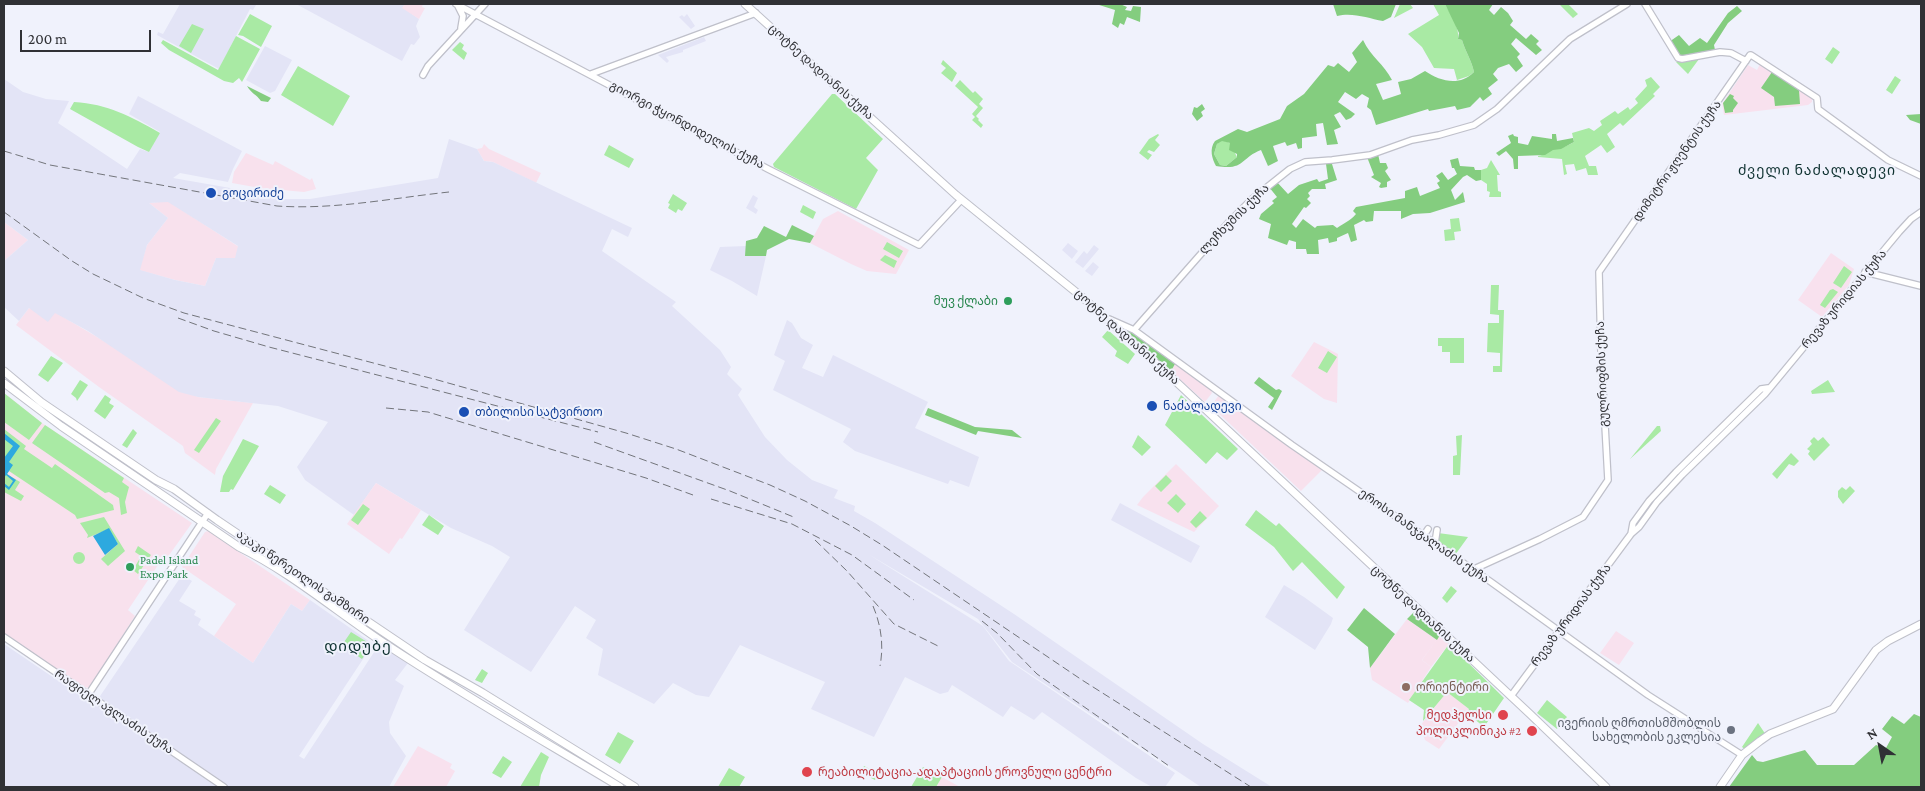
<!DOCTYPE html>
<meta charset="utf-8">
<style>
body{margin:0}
#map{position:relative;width:1925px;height:791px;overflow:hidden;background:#f0f2fc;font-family:"Crimson Pro",serif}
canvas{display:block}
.frame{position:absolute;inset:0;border:5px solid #303135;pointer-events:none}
.north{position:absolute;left:1855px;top:721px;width:50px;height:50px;-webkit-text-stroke:4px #f0f2fc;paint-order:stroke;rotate:327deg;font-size:14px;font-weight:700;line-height:20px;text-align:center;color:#303135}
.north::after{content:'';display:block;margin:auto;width:18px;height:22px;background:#303135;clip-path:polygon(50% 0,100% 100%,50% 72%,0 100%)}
.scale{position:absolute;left:20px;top:30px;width:131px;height:22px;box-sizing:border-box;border:2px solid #303135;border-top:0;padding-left:6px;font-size:15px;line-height:18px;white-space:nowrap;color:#303135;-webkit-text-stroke:4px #f0f2fc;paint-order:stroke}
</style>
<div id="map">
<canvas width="1925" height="791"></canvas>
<div class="frame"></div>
<div class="north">N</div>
<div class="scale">200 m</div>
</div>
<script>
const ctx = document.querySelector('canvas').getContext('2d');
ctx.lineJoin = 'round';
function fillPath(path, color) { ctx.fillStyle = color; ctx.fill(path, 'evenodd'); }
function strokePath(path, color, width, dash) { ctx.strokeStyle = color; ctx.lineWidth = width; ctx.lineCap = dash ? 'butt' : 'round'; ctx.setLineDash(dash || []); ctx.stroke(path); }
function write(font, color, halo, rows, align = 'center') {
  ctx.font = font + ' "Crimson Pro","Noto Sans Georgian",serif'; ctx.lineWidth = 4; ctx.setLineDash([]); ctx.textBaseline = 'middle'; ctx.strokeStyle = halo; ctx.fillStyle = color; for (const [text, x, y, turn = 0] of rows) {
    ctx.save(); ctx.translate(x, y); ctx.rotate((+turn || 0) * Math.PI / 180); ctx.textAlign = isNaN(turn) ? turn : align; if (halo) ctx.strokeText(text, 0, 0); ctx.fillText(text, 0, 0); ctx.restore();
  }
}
fillPath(new Path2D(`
 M 484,144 L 489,149 L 541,173 L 536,183 L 493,162 L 484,161 L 477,149 L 482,148 Z
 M 246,153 L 273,165 L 275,161 L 310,180 L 312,178 L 316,189 L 304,192 L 260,188 L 232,183 L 234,172 Z
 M 168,201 L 239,247 L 235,259 L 216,258 L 205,286 L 175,280 L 139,270 L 147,245 L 168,218 L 149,203 Z
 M 4,222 L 28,240 L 4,261 Z
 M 29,308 L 55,312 L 198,397 L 253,403 L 216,469 L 215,475 L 185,453 L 183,446 L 99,387 L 16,325 Z
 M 1175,364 L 1211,390 L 1212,393 L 1205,402 L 1171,371 Z
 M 4,393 L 42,423 L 192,523 L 167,558 L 164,556 L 128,610 L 135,616 L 90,688 L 83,687 L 4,634 Z
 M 1219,395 L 1322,470 L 1301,491 L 1211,406 Z
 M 208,531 L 310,600 L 302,611 L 291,604 L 253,663 L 214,636 L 236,604 L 182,567 L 205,532 Z
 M 1440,635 L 1449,644 L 1431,667 L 1422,660 Z
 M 1447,691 L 1469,709 L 1439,749 L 1425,740 L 1420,726 Z
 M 942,777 L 960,787 L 936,787 Z`), '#f8e1ed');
fillPath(new Path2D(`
 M 180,4 L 256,5 L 253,10 L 250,9 L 219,69 L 157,35 L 158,32 L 163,34 Z
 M 296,4 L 405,4 L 403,7 L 419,19 L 416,26 L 420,37 L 414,45 L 411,44 L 402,61 Z
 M 687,14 L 695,26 L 691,29 L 679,17 L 682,15 L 684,17 Z
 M 704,37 L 706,41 L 683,50 L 683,52 L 666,57 L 669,61 L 667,63 L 658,55 Z
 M 265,46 L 292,60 L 275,91 L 270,93 L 246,80 Z
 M 4,79 L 23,92 L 46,99 L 69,101 L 58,123 L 127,169 L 140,149 L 149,152 L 160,132 L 129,114 L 138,96 L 242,151 L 233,169 L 228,182 L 180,173 L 173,178 L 259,193 L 262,196 L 286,199 L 310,199 L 438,178 L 449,139 L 477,149 L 484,161 L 493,162 L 632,228 L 628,237 L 612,229 L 602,251 L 676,302 L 672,306 L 720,350 L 731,367 L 727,374 L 742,389 L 738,395 L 765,437 L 787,460 L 812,480 L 838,490 L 834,498 L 855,506 L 854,511 L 875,523 L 1014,614 L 1203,744 L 1272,787 L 1201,787 L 1012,662 L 978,619 L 868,554 L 983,626 L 1009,661 L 1175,773 L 1165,787 L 1152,787 L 1136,778 L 1042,712 L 1034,720 L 1011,706 L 1003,717 L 952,685 L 948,692 L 940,694 L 905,677 L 874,737 L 811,709 L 825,682 L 740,645 L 709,697 L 696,695 L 673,683 L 654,704 L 598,675 L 603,649 L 586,638 L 596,620 L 575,606 L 531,672 L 464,630 L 510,557 L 492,546 L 451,528 L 376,483 L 354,515 L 305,480 L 297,467 L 328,422 L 278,406 L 198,397 L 179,392 L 88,331 L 55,313 L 48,322 L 29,308 L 19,321 L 4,307 L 4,261 L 28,240 L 4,222 ZM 168,202 L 238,246 L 235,258 L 216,258 L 205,286 L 175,280 L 140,270 L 147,245 L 168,218 L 149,203 Z
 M 753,195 L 758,198 L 754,207 L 758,210 L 756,214 L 746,208 Z
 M 1068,243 L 1078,251 L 1072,259 L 1062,250 Z
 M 1094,245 L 1099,249 L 1083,268 L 1075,262 L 1084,251 L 1087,254 Z
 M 746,246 L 746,255 L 766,256 L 757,296 L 732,281 L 710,270 L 720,247 Z
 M 1093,262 L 1099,267 L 1092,276 L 1085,271 Z
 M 787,320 L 792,323 L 801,338 L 813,345 L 802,368 L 823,377 L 833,355 L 928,402 L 915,428 L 979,457 L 969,487 L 950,480 L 948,484 L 855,451 L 843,442 L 851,429 L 773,390 L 785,361 L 774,355 Z
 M 1120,503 L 1200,546 L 1191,563 L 1111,520 Z
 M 182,575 L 192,581 L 179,601 L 196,611 L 194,615 L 201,619 L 198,625 L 253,663 L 291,604 L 302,611 L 310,600 L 373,644 L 299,756 L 304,759 L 382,640 L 411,659 L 395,680 L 404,686 L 389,722 L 390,733 L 406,756 L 389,787 L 4,787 L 4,644 L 94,705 Z
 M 1284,585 L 1304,597 L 1333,618 L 1331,624 L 1315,650 L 1265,617 Z`), '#e3e4f6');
fillPath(new Path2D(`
 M 405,4 L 423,4 L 422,7 L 425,8 L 419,19 L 402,8 Z
 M 1761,62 L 1812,97 L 1812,102 L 1808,105 L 1724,115 L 1722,104 L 1748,65 L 1757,70 Z
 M 838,211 L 909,250 L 896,274 L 867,271 L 851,264 L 810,243 L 823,219 Z
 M 1831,253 L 1854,269 L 1849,285 L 1822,317 L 1798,300 Z
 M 1314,342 L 1338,354 L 1337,403 L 1324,399 L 1291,376 Z
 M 1176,464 L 1219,506 L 1194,532 L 1137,505 L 1143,497 Z
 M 376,483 L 421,510 L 402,539 L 400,538 L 389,554 L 347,524 Z
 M 1407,619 L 1437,640 L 1422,660 L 1431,667 L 1408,703 L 1372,680 L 1370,668 Z
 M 1616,631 L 1634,643 L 1619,665 L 1600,653 Z
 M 418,746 L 452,764 L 450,768 L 455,771 L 446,787 L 393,787 Z`), '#f8e1ee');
fillPath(new Path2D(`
 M 1400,4 L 1410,4 L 1413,8 L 1394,18 Z
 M 1433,4 L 1445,4 C 1450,14 1460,27 1458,39 L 1462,40 C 1465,51 1472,61 1474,72 L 1469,76 L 1457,80 L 1454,69 L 1434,68 L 1422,47 L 1408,34 L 1439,15 Z
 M 1562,4 L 1568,4 L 1578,14 L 1573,18 L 1560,5 Z
 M 250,14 L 272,26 L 261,47 L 243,36 L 238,35 Z
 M 192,24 L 204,29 L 191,53 L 179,46 Z
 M 236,36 L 260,49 L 242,82 L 239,78 L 233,83 L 224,81 L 169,50 L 161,43 L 163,40 L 218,70 Z
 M 460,42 L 464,45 L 462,49 L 467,53 L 464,60 L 452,50 Z
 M 1833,47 L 1840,52 L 1832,64 L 1825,59 Z
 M 1698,58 L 1699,59 L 1688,74 L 1676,62 Z
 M 943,60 L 957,73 L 952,82 L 941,73 L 946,68 L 941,64 Z
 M 298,66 L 350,96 L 333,126 L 281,95 Z
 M 1895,76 L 1901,80 L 1892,94 L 1886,90 Z
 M 1651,77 L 1660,87 L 1653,94 L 1655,96 L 1623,126 L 1620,123 L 1607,134 L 1615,147 L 1607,153 L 1601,145 L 1585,156 L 1589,166 L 1596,166 L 1598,175 L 1588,175 L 1586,168 L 1576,171 L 1574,164 L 1565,165 L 1567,174 L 1564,175 L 1562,159 L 1538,157 L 1538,156 C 1545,155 1548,151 1554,149 C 1562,148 1567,146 1574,142 L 1572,133 L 1589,128 L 1594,131 L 1602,125 L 1600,121 L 1615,111 L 1618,114 L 1628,107 L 1630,110 L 1638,103 L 1635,99 L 1647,86 L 1645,80 Z
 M 960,80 L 973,93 L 975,91 L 983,99 L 979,104 L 983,108 L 976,116 L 979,119 L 978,120 L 983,125 L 981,128 L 972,120 L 975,117 L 972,114 L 978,107 L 955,86 Z
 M 832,94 L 835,94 L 883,139 L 866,158 L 878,170 L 856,209 L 774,167 L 773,164 Z
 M 74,102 C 108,104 130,116 160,133 L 149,152 L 138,147 L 70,109 Z
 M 1158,134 L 1159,135 L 1155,140 L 1160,145 L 1154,152 L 1149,150 L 1147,152 L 1152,155 L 1148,160 L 1139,153 L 1149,139 Z
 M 1222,140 L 1230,143 L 1237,157 L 1226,166 L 1220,165 L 1214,154 L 1217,144 Z
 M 609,145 L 634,159 L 629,168 L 604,155 Z
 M 1491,160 L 1500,175 L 1497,175 L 1498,191 L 1501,192 L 1501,197 L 1489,197 L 1490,192 L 1487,191 L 1487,184 L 1481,180 L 1481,170 L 1487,168 Z
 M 673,194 L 687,203 L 682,211 L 678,209 L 676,213 L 668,208 L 670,204 L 668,203 Z
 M 803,205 L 816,212 L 813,219 L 800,212 Z
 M 1459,218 L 1461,231 L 1454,232 L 1455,240 L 1445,241 L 1444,230 L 1451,229 L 1450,219 Z
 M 887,242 L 903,251 L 899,258 L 883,249 Z
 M 885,255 L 897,261 L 894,268 L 880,260 Z
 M 1844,266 L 1852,272 L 1841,288 L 1833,283 Z
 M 1491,285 L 1499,285 L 1498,310 L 1504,310 L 1502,372 L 1493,372 L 1493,366 L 1500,366 L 1500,353 L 1487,352 L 1488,323 L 1499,323 L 1499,315 L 1490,314 Z
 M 1833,289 L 1838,292 L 1825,308 L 1820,305 L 1830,290 Z
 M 1108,330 L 1135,354 L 1128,364 L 1115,356 L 1117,351 L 1102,337 Z
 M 1438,338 L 1464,338 L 1464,363 L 1450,363 L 1450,352 L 1442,352 L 1442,346 L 1438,346 Z
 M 1328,351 L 1337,357 L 1327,373 L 1318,368 Z
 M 51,356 L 63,363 L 48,382 L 38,375 Z
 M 80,380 L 88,385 L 77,401 L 76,398 L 71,394 Z
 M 1828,380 L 1835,392 L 1812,394 L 1811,391 Z
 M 4,393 L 42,423 L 29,440 L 4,422 Z
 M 105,395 L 111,399 L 109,403 L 114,406 L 105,419 L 94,411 Z
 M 1181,395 L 1238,449 L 1227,460 L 1217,452 L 1206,464 L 1165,425 Z
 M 216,418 L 221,421 L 199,453 L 194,450 Z
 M 45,425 L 124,478 L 122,482 L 129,487 L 125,502 L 127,513 L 121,515 L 119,498 L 109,492 L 105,493 L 32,443 Z
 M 1657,426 L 1660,426 L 1661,431 L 1630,459 Z
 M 4,429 L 26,446 L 24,449 L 52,468 L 55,464 L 113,505 L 114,510 L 77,519 L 75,515 L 9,471 L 7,474 L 20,482 L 15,490 L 24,496 L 21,501 L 4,492 Z
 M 133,429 L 137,433 L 127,448 L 122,445 Z
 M 1138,435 L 1151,447 L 1142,456 L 1132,447 Z
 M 1462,435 L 1460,475 L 1453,475 L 1453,456 L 1457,455 L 1456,436 Z
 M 1814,437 L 1818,441 L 1823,437 L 1830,445 L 1814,461 L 1808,454 L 1810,451 L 1807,449 L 1812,444 L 1810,441 Z
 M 243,439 L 259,446 L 233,490 L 231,489 L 229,492 L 220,492 L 223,476 Z
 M 1791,453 L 1799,461 L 1794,466 L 1789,464 L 1777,479 L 1772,474 Z
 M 1166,475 L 1172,481 L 1161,492 L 1155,486 Z
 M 270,485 L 286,495 L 280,504 L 264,494 Z
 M 1850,486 L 1855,491 L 1843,504 L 1838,497 L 1838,491 L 1842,487 L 1846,490 Z
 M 1176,494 L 1186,504 L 1178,513 L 1167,503 Z
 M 363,504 L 370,509 L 358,525 L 351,520 Z
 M 1256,510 L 1276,526 L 1279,523 L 1345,587 L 1337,599 L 1302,562 L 1293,571 L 1274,547 L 1245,525 Z
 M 1200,511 L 1207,518 L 1196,528 L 1190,522 Z
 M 429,515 L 444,526 L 438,535 L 422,525 Z
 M 104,517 L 125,551 L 108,566 L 101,559 L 118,544 L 109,529 L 87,538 L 88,535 L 80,523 Z
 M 1438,533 L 1468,537 L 1455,555 L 1437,542 Z
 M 138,546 L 151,555 L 147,560 L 135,552 Z
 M73 558a6 6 0 1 1 12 0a6 6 0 1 1-12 0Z
 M 140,558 L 146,562 L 138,574 L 133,570 Z
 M 1451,586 L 1457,591 L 1447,603 L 1442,598 Z
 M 351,632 L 372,645 L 362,659 L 342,645 Z
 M 1449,644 L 1504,698 L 1484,727 L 1467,713 L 1469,709 L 1447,692 L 1423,721 L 1424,710 L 1409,700 Z
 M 482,669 L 488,673 L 482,683 L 475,680 Z
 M 1547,700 L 1567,717 L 1557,729 L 1537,713 Z
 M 1758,723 L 1766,735 L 1746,750 L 1742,747 Z
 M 618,732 L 634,741 L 620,764 L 605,755 Z
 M 541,752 L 549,757 L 541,775 L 539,787 L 520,787 Z
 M 503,756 L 512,762 L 501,778 L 492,773 Z
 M 864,766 L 878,773 L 875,780 L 861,773 Z
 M 923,767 L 942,777 L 936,787 L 911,787 Z
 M 729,768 L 745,777 L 739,787 L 718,787 Z`), '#a9eaa4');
fillPath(new Path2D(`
 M 1096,4 L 1120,4 L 1127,7 L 1125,10 L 1131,11 L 1133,6 L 1141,7 L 1140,22 L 1127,17 L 1124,25 L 1120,23 L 1118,28 L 1112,24 L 1115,10 Z
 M 1333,4 L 1396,4 L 1391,17 L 1383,21 C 1368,18 1352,12 1337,16 Z
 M 1445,4 L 1493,4 L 1489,10 L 1494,15 L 1501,7 L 1508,13 L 1513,21 L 1510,25 L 1526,39 L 1531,34 L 1539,41 L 1536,44 L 1542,50 L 1536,55 L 1516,38 L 1511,44 L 1520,54 L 1517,57 L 1523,66 L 1516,72 L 1509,64 L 1498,68 L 1493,74 L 1498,80 L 1488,88 L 1492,94 L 1483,101 L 1480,97 L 1470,107 L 1457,110 L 1455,106 L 1429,111 L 1428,109 L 1376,125 L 1371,110 L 1367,107 L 1369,98 L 1362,94 L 1356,99 L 1345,92 L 1338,102 L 1355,114 L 1351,118 L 1346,120 L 1340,112 L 1334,115 L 1341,127 L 1334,130 L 1338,144 L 1327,145 L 1323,123 L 1316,124 L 1317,136 L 1302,138 L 1302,148 L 1298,149 L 1296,143 L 1287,146 L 1285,142 L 1273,146 L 1278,161 L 1268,166 L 1261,150 C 1240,158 1245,171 1216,166 C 1212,159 1209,149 1215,141 L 1238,129 L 1247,132 L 1280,119 L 1287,106 L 1304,94 L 1328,65 L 1334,67 L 1338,63 L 1349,72 L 1357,62 L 1352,53 L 1363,40 C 1371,57 1384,64 1392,80 L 1376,84 L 1383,100 L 1401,94 L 1398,82 L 1411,79 L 1425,71 C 1440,81 1459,87 1474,72 C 1472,61 1465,51 1462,40 L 1458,39 L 1459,33 ZM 1222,141 L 1230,143 L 1229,150 L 1237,154 L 1237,157 L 1226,166 L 1220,165 L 1214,154 L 1217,144 Z
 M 1737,6 L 1742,11 L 1728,23 L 1714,45 L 1715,50 L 1680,56 L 1669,42 L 1679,35 L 1689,46 L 1700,38 L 1707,43 L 1728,13 Z
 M 1772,72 L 1799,90 L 1800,104 L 1775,106 L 1774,97 L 1761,88 Z
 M 247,86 L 271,98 L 268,102 L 261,101 C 256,94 252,94 247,86 Z
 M 1730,94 L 1734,96 L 1733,98 L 1738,103 L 1733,110 L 1733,112 L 1725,113 L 1723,103 Z
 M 1202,104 L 1205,109 L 1201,112 L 1203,116 L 1197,121 L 1192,114 L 1194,107 L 1197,108 Z
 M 1921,114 L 1921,124 L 1910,120 L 1906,115 Z
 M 1513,134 L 1514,136 L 1518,137 L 1518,143 L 1528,145 L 1532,136 L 1552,139 L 1552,134 L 1556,134 L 1557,141 L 1573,138 L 1574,142 L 1561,149 L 1553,150 L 1545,155 L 1518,156 L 1518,169 L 1514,169 L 1513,159 L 1506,151 L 1499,156 L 1496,153 L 1511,143 L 1508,136 Z
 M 1378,154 L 1380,163 L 1386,163 L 1388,168 L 1385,171 L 1391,180 L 1387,182 L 1387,187 L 1381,188 L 1379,187 L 1381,183 L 1371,177 L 1374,175 L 1367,157 Z
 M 1458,158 L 1460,166 L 1474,167 L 1475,170 L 1481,170 L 1481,180 L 1476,181 L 1467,175 L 1463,177 L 1451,190 L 1455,200 L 1463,192 L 1465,202 L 1430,213 L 1413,214 L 1401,219 L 1401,211 L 1374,211 L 1373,221 L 1366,222 L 1364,220 L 1354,225 L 1357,240 L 1351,242 L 1348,233 L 1337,238 L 1337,241 L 1329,243 L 1328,238 L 1318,240 L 1319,254 L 1307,254 L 1306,249 L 1296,249 L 1296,242 L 1289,240 L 1287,245 L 1268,238 L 1271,224 L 1259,219 L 1261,214 L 1274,203 L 1272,201 L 1277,197 L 1269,187 L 1276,181 L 1288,194 L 1299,185 L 1317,179 L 1319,182 L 1328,179 L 1326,164 L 1332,164 L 1337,180 L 1325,184 L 1326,189 L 1312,189 L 1308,193 L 1310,196 L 1307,199 L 1311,203 L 1306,208 L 1304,207 L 1292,224 L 1296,228 L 1303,219 L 1315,228 L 1317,226 L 1333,225 L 1337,228 C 1344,223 1350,221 1356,214 L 1353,211 L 1356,207 L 1405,198 L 1405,191 L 1417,187 L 1420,196 L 1440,188 L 1437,183 L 1440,181 L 1436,176 L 1442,172 L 1448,180 L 1457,174 L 1454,168 L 1452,168 L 1450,160 Z
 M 792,225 L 814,236 L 810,243 L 789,239 L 767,250 L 766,256 L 745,256 L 746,241 L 757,238 L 764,226 L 786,237 Z
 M 1121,325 L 1175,364 L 1171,371 L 1120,326 Z
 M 1259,377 L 1276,390 L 1279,389 L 1282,391 L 1272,410 L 1268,407 L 1274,398 L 1254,383 Z
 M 928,408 L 975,427 L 1012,430 L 1022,438 L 978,431 L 976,435 L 925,415 Z
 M 1364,608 L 1395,634 L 1370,668 L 1368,647 L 1347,630 Z
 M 1414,612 L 1440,635 L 1437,640 L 1407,619 Z
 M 1914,714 L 1921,717 L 1921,787 L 1729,787 L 1752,755 L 1757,761 L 1763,762 L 1805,750 L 1817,765 L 1854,765 L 1876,745 L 1886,748 L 1892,737 L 1882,729 L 1892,716 L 1904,724 Z`), '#84cd7f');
fillPath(new Path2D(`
 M 4,433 L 20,446 L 9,462 L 13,465 L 7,474 L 16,480 L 9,490 L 4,486 L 4,483 L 9,487 L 13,481 L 6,475 L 4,478 L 4,458 L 13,446 L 4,439 Z
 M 109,528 L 118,544 L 105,555 L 93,536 Z`), '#2da9df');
const minor = new Path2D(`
 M 456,4 L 768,169 L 919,245 L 961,200
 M 1645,4 L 1678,58 L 1682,59 L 1720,52 L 1731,53 L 1746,61
 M 458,6 L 463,16 L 461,28
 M 591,74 L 756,13
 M 423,75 L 428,66 L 485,4
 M 1865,272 L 1921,286
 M 1109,319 L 1134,330 L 1292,445 L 1491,582 L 1648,695 L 1742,755
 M 1134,330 L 1229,222 L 1251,200 L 1290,169 L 1305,162 L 1332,160 L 1370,155 L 1412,140 L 1439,135 L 1474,125 L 1497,109 L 1570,39 L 1627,4
 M 1631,534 L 1633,523 L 1649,501 L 1676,472 L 1761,389 L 1768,388
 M 1424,535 L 1428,529
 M 1435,543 L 1437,530
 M 1472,570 L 1540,539 L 1583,517 L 1608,480 L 1601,352 L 1599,272 L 1750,55 L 1751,55 L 1817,98 L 1818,109 L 1888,160 L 1921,176
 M 4,637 L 224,787
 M 88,695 L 208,513
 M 1511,696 L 1631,534 L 1639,527 L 1657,502 L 1682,475 L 1765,394 L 1899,232 L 1911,219 L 1921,212`);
const major = new Path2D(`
 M 745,4 L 956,195 L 1082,297 L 1169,375 L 1531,715 L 1606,787
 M 4,371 L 41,402 L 97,440 L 156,480 L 174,489 L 217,520 L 425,660 L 483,693 L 635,787
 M 4,383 L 61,426 L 239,547 C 292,573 338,613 387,645 C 463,695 542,740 620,787
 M 1720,787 L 1742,755 L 1760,741 L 1770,734 L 1833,709 L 1876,650 L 1888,641 L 1921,624`);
strokePath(minor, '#bfc0ca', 8);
strokePath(major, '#bfc0ca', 9);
strokePath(minor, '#fff', 5.5);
strokePath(major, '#fff', 7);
strokePath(new Path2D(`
 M 4,151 L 50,165 L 277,206 C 334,210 393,198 449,192
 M 4,212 L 72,261 L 93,274 L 143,298 L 184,313 L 434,379 L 626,433 L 676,449 L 770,485 L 805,501 L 851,526 L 882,545 L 1082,680 L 1251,787
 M 178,318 L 214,331 L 269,347 L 598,432
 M 386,408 L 428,412 L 646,478 L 693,495
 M 594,442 L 730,491 L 796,518
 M 711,499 L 792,524 L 852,555 L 914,600
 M 815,540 L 847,571 L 894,624 L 938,646
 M 873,606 C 881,625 884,645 880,666
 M 982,621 L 997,633 L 1037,674 L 1169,766`), '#73757b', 1, [8, 4]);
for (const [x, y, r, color] of [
 [211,193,6,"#1a4fb4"],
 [1008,301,5,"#2e9e5b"],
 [1152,406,6,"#1a4fb4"],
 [464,412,6,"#1a4fb4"],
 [130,567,5,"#2e9e5b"],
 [1406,687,5,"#8d6e63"],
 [1503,715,6,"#e0444e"],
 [1731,730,5,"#6b7280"],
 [1532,731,6,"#e0444e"],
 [807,772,6,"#e0444e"]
]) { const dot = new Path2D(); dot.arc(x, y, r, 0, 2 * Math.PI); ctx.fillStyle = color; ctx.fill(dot); strokePath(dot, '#f0f2fc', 2); }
write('12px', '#303135', '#f0f2fc', [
 ["ცოტნე დადიანის ქუჩა",821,72,42],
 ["გიორგი ჭყონდიდელის ქუჩა",687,125,28],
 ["დიმიტრი ჟღენტის ქუჩა",1677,161,-55],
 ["ლეჩხუმის ქუჩა",1234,219,-45],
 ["რევაზ ურიდიას ქუჩა",1844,299,-50],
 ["ცოტნე დადიანის ქუჩა",1127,337,42],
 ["გულრიფშის ქუჩა",1602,374,-92],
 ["ეროსი მანჯგალაძის ქუჩა",1424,536,35],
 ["აკაკი წერეთლის გამზირი",303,577,34],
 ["ცოტნე დადიანის ქუჩა",1423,614,43],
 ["რევაზ ურიდიას ქუჩა",1571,615,-53],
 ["რაფიელ აგლაძის ქუჩა",114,712,34]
]);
write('12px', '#164399', '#f0f2fc', [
 ["გოცირიძე",222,193],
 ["ნაძალადევი",1163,406],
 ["თბილისი სატვირთო",475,412]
], 'left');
write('12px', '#27864d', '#f0f2fc', [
 ["მუვ ქლაბი",998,301],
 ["Padel Island",140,560,"left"],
 ["Expo Park",140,574,"left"]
], 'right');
write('12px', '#785e54', '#f0f2fc', [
 ["ორიენტირი",1416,687]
], 'left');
write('12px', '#be3a42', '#f0f2fc', [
 ["მედჰელსი",1492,715],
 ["პოლიკლინიკა #2",1521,731],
 ["რეაბილიტაცია-ადაპტაციის ეროვნული ცენტრი",818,772,"left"]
], 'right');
write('12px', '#5b616d', '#f0f2fc', [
 ["ივერიის ღმრთისმშობლის",1721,723],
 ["სახელობის ეკლესია",1721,737]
], 'right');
ctx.letterSpacing = '1px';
write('14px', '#0e3130', '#f0f2fc', [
 ["ძველი ნაძალადევი",1817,171]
]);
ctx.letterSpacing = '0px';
ctx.letterSpacing = '1px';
write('15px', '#0e3130', '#f0f2fc', [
 ["დიდუბე",358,646]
]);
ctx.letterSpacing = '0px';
</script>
